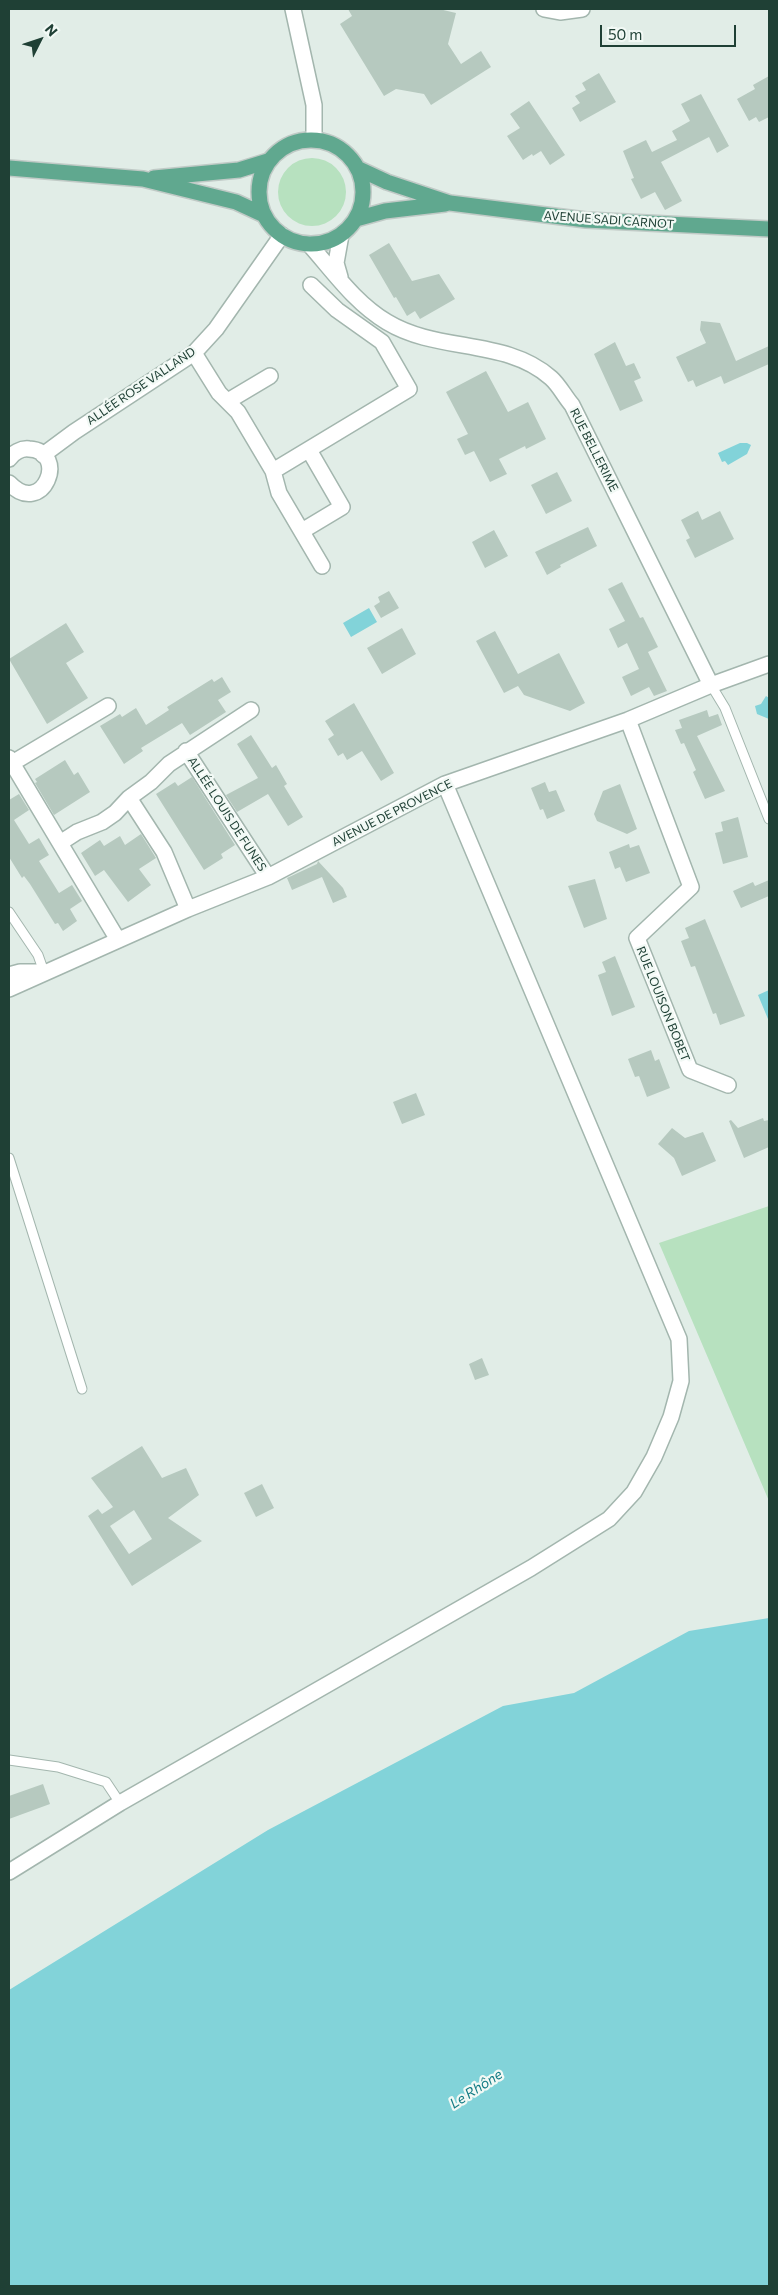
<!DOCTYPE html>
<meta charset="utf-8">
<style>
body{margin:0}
#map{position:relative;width:778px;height:2295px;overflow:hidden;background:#e1ede7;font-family:Commissioner,sans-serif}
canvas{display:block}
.frame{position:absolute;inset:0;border:10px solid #1f4035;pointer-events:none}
.north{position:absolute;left:15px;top:15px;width:50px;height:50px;-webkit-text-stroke:4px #f2f9f5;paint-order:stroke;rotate:49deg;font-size:14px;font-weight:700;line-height:20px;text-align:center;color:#1f4035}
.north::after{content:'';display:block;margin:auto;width:18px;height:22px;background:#1f4035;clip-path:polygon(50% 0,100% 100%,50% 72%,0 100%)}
.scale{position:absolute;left:600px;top:25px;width:136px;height:22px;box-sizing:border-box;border:2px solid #1f4035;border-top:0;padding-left:6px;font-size:15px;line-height:18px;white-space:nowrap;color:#1f4035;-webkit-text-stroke:4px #f2f9f5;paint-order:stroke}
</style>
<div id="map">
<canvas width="778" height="2295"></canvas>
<div class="frame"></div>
<div class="north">N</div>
<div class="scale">50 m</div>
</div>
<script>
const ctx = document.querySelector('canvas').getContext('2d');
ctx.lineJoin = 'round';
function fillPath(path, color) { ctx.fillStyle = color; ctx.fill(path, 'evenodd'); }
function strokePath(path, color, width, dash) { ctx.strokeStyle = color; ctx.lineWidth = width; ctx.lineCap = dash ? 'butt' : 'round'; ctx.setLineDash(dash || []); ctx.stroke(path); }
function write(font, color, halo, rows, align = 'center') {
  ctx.font = font + ' Commissioner,sans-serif'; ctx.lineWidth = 4.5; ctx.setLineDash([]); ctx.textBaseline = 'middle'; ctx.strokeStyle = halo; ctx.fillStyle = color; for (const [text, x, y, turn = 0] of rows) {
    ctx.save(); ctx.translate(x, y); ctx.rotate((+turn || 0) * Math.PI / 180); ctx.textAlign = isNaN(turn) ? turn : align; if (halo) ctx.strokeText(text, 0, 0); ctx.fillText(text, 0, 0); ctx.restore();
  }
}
fillPath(new Path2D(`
 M278 192a34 34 0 1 1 68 0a34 34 0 1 1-68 0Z
 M 769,1206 L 769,1501 L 659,1243 Z`), '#b7e1bf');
fillPath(new Path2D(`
 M 740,443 L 747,443 L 751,445 L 747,454 L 728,465 L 725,461 L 722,462 L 718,453 Z
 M 369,608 L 377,622 L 351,637 L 343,623 Z
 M 766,696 L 769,698 L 769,719 L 757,714 L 755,706 L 761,704 Z
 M 769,990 L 769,1019 L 768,1019 L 758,995 Z
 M 769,1618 L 769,2286 L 9,2286 L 9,1990 L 268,1830 L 503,1706 L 574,1693 L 689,1631 Z`), '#82d3d9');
fillPath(new Path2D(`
 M 348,9 L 439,9 L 456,13 L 448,44 L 461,64 L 481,51 L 491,67 L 431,105 L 424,94 L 396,89 L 384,96 L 340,24 L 352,16 Z
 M 599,73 L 616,102 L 580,122 L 572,108 L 580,103 L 575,96 L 586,90 L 582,83 Z
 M 769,76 L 769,117 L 759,122 L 756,117 L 749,121 L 737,99 L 755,89 L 753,85 Z
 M 701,94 L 729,146 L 717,153 L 709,137 L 661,162 L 682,201 L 665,210 L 655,192 L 641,199 L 631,179 L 634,178 L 623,151 L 646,140 L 652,152 L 677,140 L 672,131 L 690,121 L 681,104 Z
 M 529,101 L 565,155 L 550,165 L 541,151 L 533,156 L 532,154 L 523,160 L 507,136 L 520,128 L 510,114 Z
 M 389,243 L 412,281 L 439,274 L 455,299 L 420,319 L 415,311 L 407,316 L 396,297 L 394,298 L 369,255 Z
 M 701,321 L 720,323 L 736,361 L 769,346 L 769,364 L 724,384 L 721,376 L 696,387 L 693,380 L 688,382 L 676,357 L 706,343 L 700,330 Z
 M 615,342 L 626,366 L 634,363 L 641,378 L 634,381 L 643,401 L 620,411 L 594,354 Z
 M 486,371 L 508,412 L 528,402 L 546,439 L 526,449 L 525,446 L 499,459 L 507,474 L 490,482 L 474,451 L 465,455 L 457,439 L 468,434 L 446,392 Z
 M 557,472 L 572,501 L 546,514 L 531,485 Z
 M 698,511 L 702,520 L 720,511 L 734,539 L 695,558 L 686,540 L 690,538 L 681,520 Z
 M 588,527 L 597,546 L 560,565 L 561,567 L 547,575 L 535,552 Z
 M 494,530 L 508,556 L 485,568 L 472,542 Z
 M 622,582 L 640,618 L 643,617 L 658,647 L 648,652 L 667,691 L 654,696 L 649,687 L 631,696 L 622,677 L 639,669 L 627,643 L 618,648 L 609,629 L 625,621 L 608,589 Z
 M 389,591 L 399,608 L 381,618 L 374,606 L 380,602 L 378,597 Z
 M 66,623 L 84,652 L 66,663 L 88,698 L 47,724 L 9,659 Z
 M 402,628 L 416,654 L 382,674 L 367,648 Z
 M 495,631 L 518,674 L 559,653 L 585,703 L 570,711 L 524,695 L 518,686 L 504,693 L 476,641 Z
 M 222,677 L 231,692 L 218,700 L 226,712 L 190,735 L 182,723 L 141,748 L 143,751 L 124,764 L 100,726 L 120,714 L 122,717 L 136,708 L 146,725 L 169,710 L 167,707 L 212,679 L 214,682 Z
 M 354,703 L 394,773 L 381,781 L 362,751 L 347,760 L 343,753 L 338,756 L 328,739 L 334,735 L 325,721 Z
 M 707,710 L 709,717 L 718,714 L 722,725 L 697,736 L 725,791 L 705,799 L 693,772 L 696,770 L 684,743 L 681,744 L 675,730 L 682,728 L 679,720 Z
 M 251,735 L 272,768 L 276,765 L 287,784 L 284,786 L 303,817 L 288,826 L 268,794 L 237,812 L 226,795 L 258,778 L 237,744 Z
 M 65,760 L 74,775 L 78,772 L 90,792 L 54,815 L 35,783 L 37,782 L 35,779 Z
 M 192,777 L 235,845 L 221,854 L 223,858 L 204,870 L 156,794 L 175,782 L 178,786 Z
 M 545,782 L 549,792 L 556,790 L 565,811 L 547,819 L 543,809 L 540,810 L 531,788 Z
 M 620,784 L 637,829 L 627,834 L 597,821 L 594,814 L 603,791 Z
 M 19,794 L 29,810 L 14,820 L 29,844 L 39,838 L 49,855 L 39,861 L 59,893 L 72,885 L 82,901 L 70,909 L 77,921 L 63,931 L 58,923 L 55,924 L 30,884 L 24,876 L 22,878 L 9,857 L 9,800 Z
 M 738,817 L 748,857 L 723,864 L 715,833 L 723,831 L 721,822 Z
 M 141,834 L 156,858 L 139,869 L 151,885 L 128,902 L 104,870 L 95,876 L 81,853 L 100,840 L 104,846 L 120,836 L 125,845 Z
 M 629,844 L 630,848 L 639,845 L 650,873 L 626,882 L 620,867 L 615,869 L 609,852 Z
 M 318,861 L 343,888 L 347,897 L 333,903 L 322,877 L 292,890 L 287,878 L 317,864 Z
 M 595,879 L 607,919 L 584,928 L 568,886 Z
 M 769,880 L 769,896 L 741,908 L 733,891 L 753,882 L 755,886 Z
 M 705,919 L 745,1016 L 720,1025 L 716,1013 L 713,1014 L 695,966 L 691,967 L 681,941 L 689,938 L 685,928 Z
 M 615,956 L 635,1007 L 612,1016 L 598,975 L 606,972 L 602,962 Z
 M 651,1050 L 655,1061 L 659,1059 L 670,1088 L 647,1097 L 639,1076 L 635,1077 L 628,1059 Z
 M 416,1093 L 425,1115 L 402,1124 L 393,1102 Z
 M 763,1118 L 764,1121 L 769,1120 L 769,1147 L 744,1158 L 729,1121 L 731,1120 L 738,1128 Z
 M 672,1128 L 685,1138 L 703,1132 L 716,1161 L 682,1176 L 674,1158 L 658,1144 Z
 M 482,1358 L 489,1375 L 475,1380 L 469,1364 Z
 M 142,1446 L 162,1478 L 186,1468 L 199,1495 L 168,1518 L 202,1541 L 132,1586 L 88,1516 L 98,1509 L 102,1514 L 113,1507 L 91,1478 ZM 134,1510 L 152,1539 L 129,1554 L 110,1526 Z
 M 262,1484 L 274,1508 L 256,1517 L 244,1493 Z
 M 43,1784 L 50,1804 L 9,1819 L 9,1796 Z`), '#b6c9bf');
const service = new Path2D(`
 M 711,685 L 725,708 L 769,819
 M 9,912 L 38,955 L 44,972
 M 9,1158 L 82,1389
 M 9,1760 L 58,1767 L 106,1782 L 120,1803`);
const minor = new Path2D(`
 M 293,9 L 314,105 L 314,139
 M 544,9 L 560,12 L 582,9
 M 309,244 C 333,271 355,303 387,322 C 438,353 506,338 551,378 C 559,385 565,397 572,405 L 711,685
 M 340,277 L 336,263 L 341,235
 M 194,353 L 219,393 L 238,412 L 273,471 L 409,389 L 382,342 L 337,310 L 311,285
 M 228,401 L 270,376
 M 43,455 L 74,432 L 194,353 L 216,329 L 282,235
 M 9,459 C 13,453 21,448 29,449 C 70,451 43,519 9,483
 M 273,471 L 279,493 L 322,566
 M 302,531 L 342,507 L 309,450
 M 628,720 L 691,887 L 637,938 L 690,1070 L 728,1085
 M 186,751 L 268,877
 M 9,758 L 118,940
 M 9,765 L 108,706
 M 129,798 L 164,852 L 188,909
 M 60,843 L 77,832 L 102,822 L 115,813 L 129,798 L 151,782 L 169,764 L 251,710
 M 9,975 L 20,972 L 42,972
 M 9,989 L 188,909 L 268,877 L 445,784 L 628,720 L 711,685 L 769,664
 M 9,1872 L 120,1803 L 531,1568 L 609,1519 L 634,1492 L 654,1457 L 671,1417 L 681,1381 L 679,1339 L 445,784`);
const primary = new Path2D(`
 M259 192a52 52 0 1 1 104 0a52 52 0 1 1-104 0Z
 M 9,168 L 143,179 L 236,202 L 264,215
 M 359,169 L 387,182 L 450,203 L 586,220 L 769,229
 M 154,178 L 239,170 L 268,161
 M 356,219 L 385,211 L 445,204`);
strokePath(service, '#a3b6ae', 11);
strokePath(minor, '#a3b6ae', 18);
strokePath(primary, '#c0cac6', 18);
strokePath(service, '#fff', 9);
strokePath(minor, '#fff', 15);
strokePath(primary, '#60a88f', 15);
write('12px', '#1f4035', '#f2f9f5', [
 ["AVENUE SADI CARNOT",609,220,4],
 ["ALLÉE ROSE VALLAND",141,386,-34],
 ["RUE BELLERIME",594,450,63],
 ["AVENUE DE PROVENCE",392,813,-27],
 ["ALLÉE LOUIS DE FUNES",227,814,57],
 ["RUE LOUISON BOBET",663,1004,68]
]);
write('italic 14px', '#127b84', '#f2f9f5', [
 ["Le Rhône",476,2089,-33]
]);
</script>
